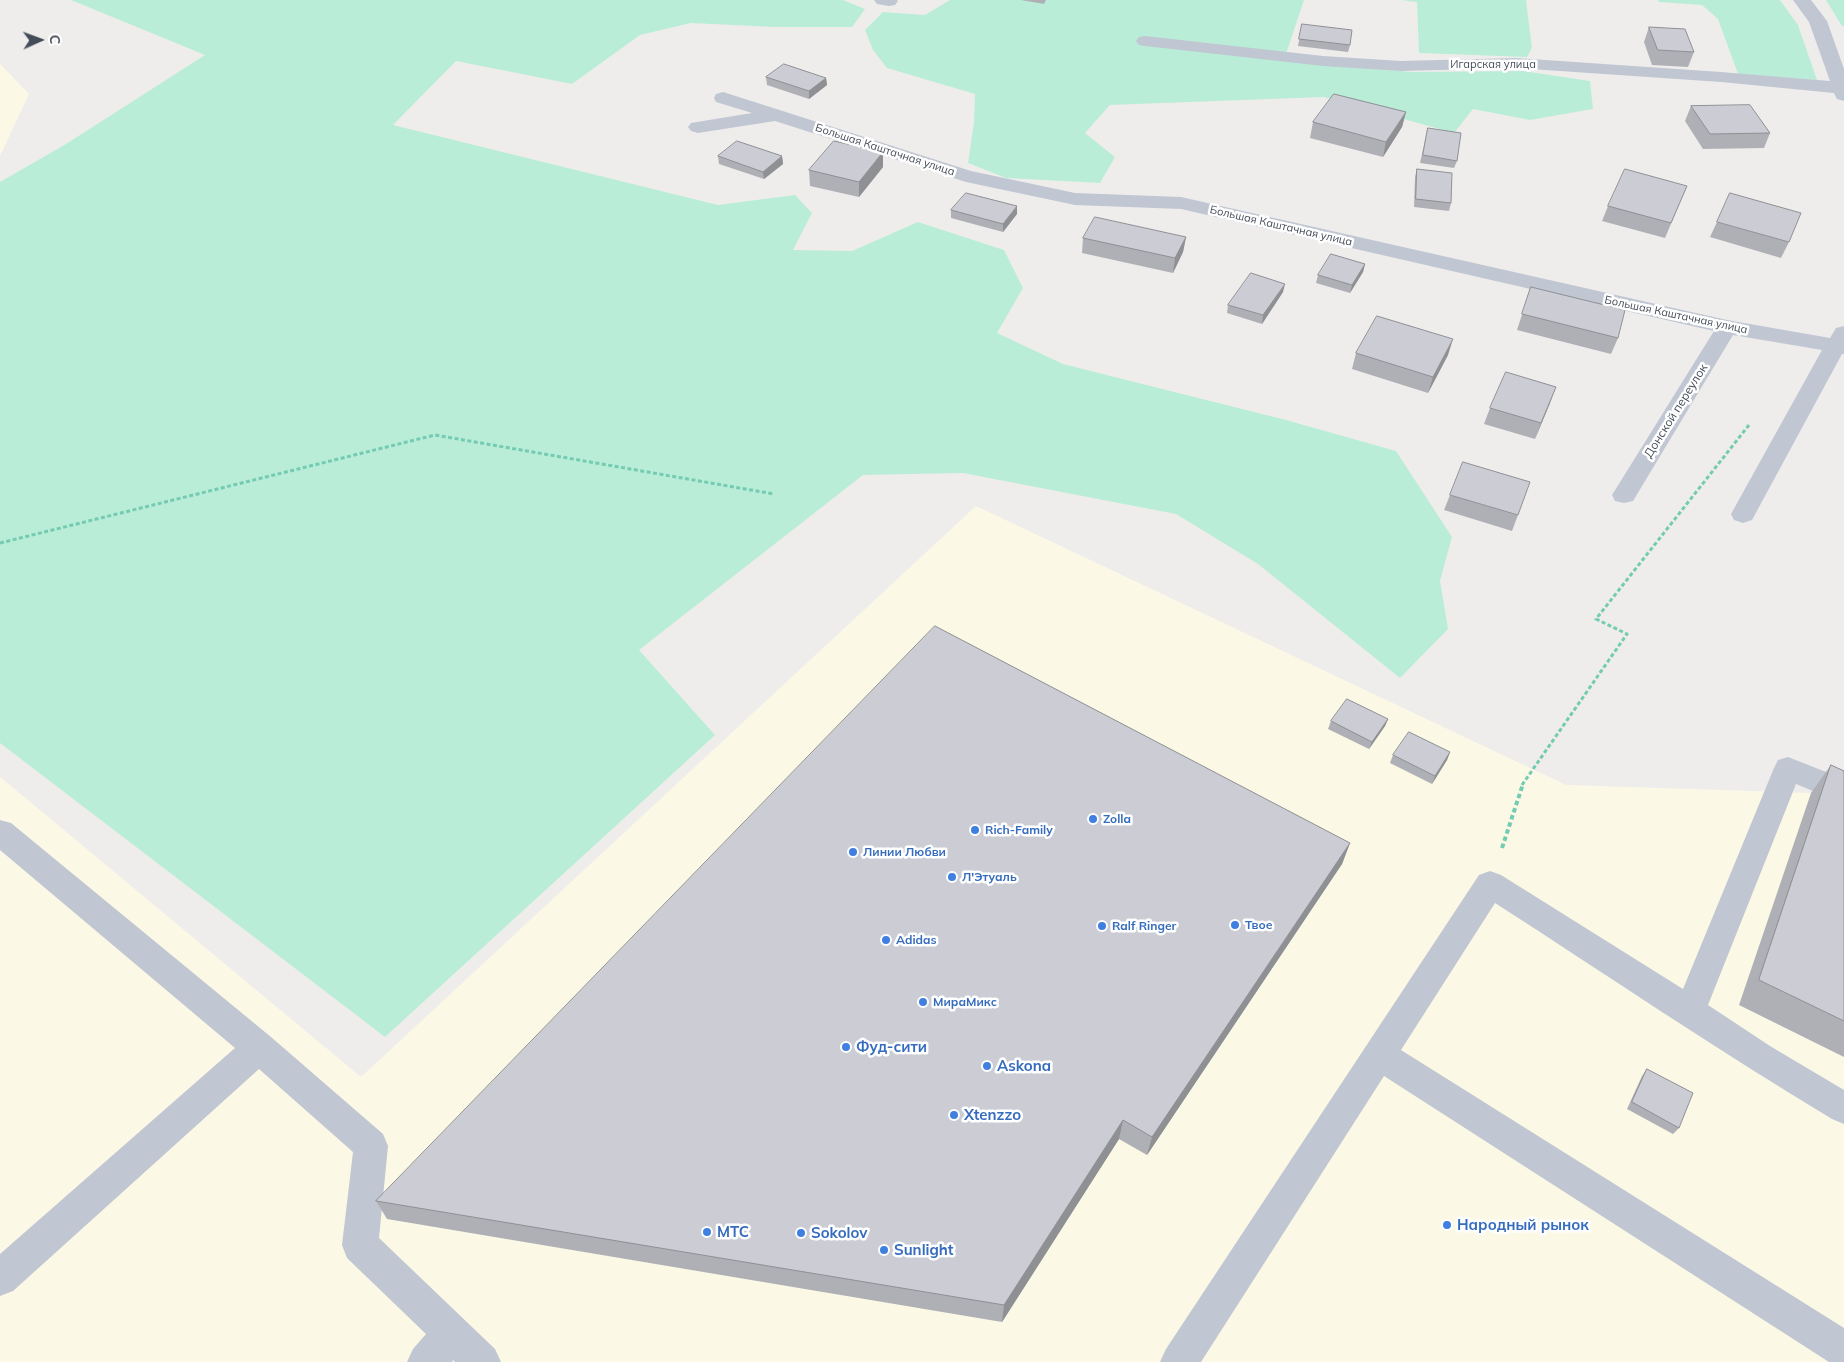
<!DOCTYPE html>
<meta charset="utf-8">
<style>
body{margin:0}
#map{position:relative;width:1844px;height:1362px;overflow:hidden;background:#efedec;font-family:Mulish,sans-serif}
canvas{display:block}
.north{position:absolute;left:15px;top:15px;width:50px;height:50px;-webkit-text-stroke:4px #fff;paint-order:stroke;rotate:88deg;font-size:14px;font-weight:700;line-height:20px;text-align:center;color:#454c59}
.north::after{content:'';display:block;margin:auto;width:18px;height:22px;background:#454c59;clip-path:polygon(50% 0,100% 100%,50% 72%,0 100%)}
</style>
<div id="map">
<canvas width="1844" height="1362"></canvas>
<div class="north">С</div>
</div>
<script>
const ctx = document.querySelector('canvas').getContext('2d');
ctx.lineJoin = 'round';
function fillPath(path, color) { ctx.fillStyle = color; ctx.fill(path, 'evenodd'); }
function strokePath(path, color, width, dash) { ctx.strokeStyle = color; ctx.lineWidth = width; ctx.lineCap = dash ? 'butt' : 'round'; ctx.setLineDash(dash || []); ctx.stroke(path); }
function write(font, color, halo, rows, align = 'center') {
  ctx.font = font + ' Mulish,sans-serif'; ctx.lineWidth = 5; ctx.setLineDash([]); ctx.textBaseline = 'middle'; ctx.strokeStyle = halo; ctx.fillStyle = color; for (const [text, x, y, turn = 0] of rows) {
    ctx.save(); ctx.translate(x, y); ctx.rotate((+turn || 0) * Math.PI / 180); ctx.textAlign = isNaN(turn) ? turn : align; if (halo) ctx.strokeText(text, 0, 0); ctx.fillText(text, 0, 0); ctx.restore();
  }
}
fillPath(new Path2D(`
 M 0,64 L 29,94 L 0,156 Z
 M 976,506 L 1566,785 L 1811,793 L 1844,808 L 1844,1362 L 0,1362 L 0,777 L 361,1077 Z`), '#fbf9e5');
fillPath(new Path2D(`
 M 71,0 L 843,0 L 865,9 L 852,27 L 774,27 L 691,23 L 640,35 L 572,84 L 456,61 L 393,125 L 718,205 L 795,195 L 812,213 L 793,250 L 852,251 L 918,222 L 1004,250 L 1023,288 L 997,333 L 1063,364 L 1286,420 L 1396,451 L 1452,537 L 1440,581 L 1448,629 L 1400,678 L 1258,564 L 1176,514 L 963,473 L 863,475 L 639,650 L 715,735 L 385,1037 L 0,743 L 0,182 L 66,144 L 205,55 Z
 M 950,0 L 1304,0 L 1287,51 L 1287,61 L 1412,72 L 1523,71 L 1590,81 L 1593,109 L 1530,120 L 1473,109 L 1454,133 L 1324,97 L 1110,105 L 1085,133 L 1115,157 L 1100,183 L 1006,178 L 968,163 L 974,122 L 975,94 L 887,68 L 873,50 L 865,30 L 883,12 L 925,15 Z
 M 1401,0 L 1526,0 L 1532,48 L 1527,57 L 1419,53 L 1417,2 Z
 M 1658,0 L 1780,0 L 1798,25 L 1817,80 L 1738,74 L 1718,19 L 1702,5 L 1659,2 Z
 M 1826,0 L 1844,0 L 1844,26 L 1842,26 Z`), '#baedd8');
strokePath(new Path2D(`
 M 0,543 L 435,435 L 774,494
 M 1522,785 L 1627,634 L 1596,619 L 1749,425`), '#73cbb1', 3, [4, 2.5]);
strokePath(new Path2D(`
 M 1502,848 L 1523,784`), '#73cbb1', 4, [4.5, 3]);
fillPath(new Path2D(`
 M 874,0 L 897,0 L 898,1 L 895,5 L 889,6 L 877,4 Z
 M 1793,0 L 1811,0 L 1827,21 L 1844,69 L 1844,101 L 1837,99 L 1834,93 L 1721,82 L 1516,68 L 1401,71 L 1323,66 L 1145,46 L 1139,45 L 1136,41 L 1139,37 L 1145,36 L 1323,56 L 1401,61 L 1516,58 L 1721,72 L 1830,81 L 1809,22 Z
 M 723,92 L 971,171 L 1075,193 L 1181,197 L 1727,320 L 1830,338 L 1836,328 L 1844,326 L 1844,354 L 1842,354 L 1752,520 L 1743,523 L 1734,520 L 1731,514 L 1822,350 L 1733,335 L 1633,501 L 1624,503 L 1615,501 L 1612,495 L 1714,331 L 1181,209 L 1075,205 L 966,182 L 775,121 L 698,133 L 691,131 L 688,127 L 691,123 L 752,113 L 716,102 L 714,98 L 716,94 Z
 M 1788,757 L 1844,779 L 1844,804 L 1796,784 L 1708,1005 L 1770,1046 L 1844,1090 L 1844,1124 L 1832,1119 C 1717,1050 1607,975 1495,903 L 1401,1050 L 1844,1328 L 1844,1362 L 1829,1362 L 1384,1076 L 1201,1362 L 1160,1362 L 1166,1349 L 1479,875 L 1490,871 L 1501,875 L 1683,989 L 1774,768 L 1778,760 Z
 M 0,820 L 11,823 L 271,1037 L 383,1134 L 388,1146 L 379,1238 L 495,1349 L 501,1362 L 455,1362 L 453,1360 L 452,1362 L 407,1362 L 413,1349 L 426,1334 L 347,1258 L 342,1245 L 353,1152 L 259,1069 L 13,1291 L 0,1296 L 0,1254 L 235,1048 L 0,850 Z`), '#c0c6d2');
fillPath(new Path2D(`
 M 1021,0 L 1046,0 L 1044,4 Z
 M 1302,24 L 1350,45 L 1348,52 L 1298,46 Z
 M 1649,27 L 1694,52 L 1688,67 L 1652,65 L 1644,42 Z
 M 766,77 L 826,78 L 827,85 L 809,99 L 767,85 Z
 M 1691,106 L 1770,133 L 1764,148 L 1703,149 L 1685,121 Z
 M 1406,112 L 1402,127 L 1383,157 L 1310,138 L 1313,122 Z
 M 1428,128 L 1457,161 L 1454,168 L 1420,163 Z
 M 883,152 L 883,167 L 859,197 L 810,186 L 809,170 Z
 M 718,156 L 782,156 L 783,164 L 764,179 L 719,164 Z
 M 1417,169 L 1451,203 L 1449,211 L 1414,207 L 1415,177 Z
 M 1687,186 L 1665,238 L 1602,221 L 1608,206 Z
 M 951,210 L 1017,214 L 1003,232 L 951,218 Z
 M 1717,222 L 1789,242 L 1781,258 L 1710,237 Z
 M 1186,237 L 1183,252 L 1173,273 L 1082,253 L 1083,238 Z
 M 1365,264 L 1363,272 L 1350,293 L 1316,283 L 1318,275 Z
 M 1531,287 L 1618,338 L 1611,354 L 1517,330 Z
 M 1283,292 L 1262,324 L 1227,313 L 1228,305 Z
 M 1356,353 L 1448,355 L 1428,393 L 1352,369 Z
 M 1550,403 L 1535,439 L 1484,424 L 1490,408 Z
 M 1450,495 L 1518,515 L 1512,531 L 1444,510 Z
 M 1388,719 L 1385,726 L 1369,749 L 1328,729 L 1331,721 Z
 M 1450,752 L 1447,760 L 1432,784 L 1390,763 L 1393,755 Z
 M 1831,765 L 1844,771 L 1844,1057 L 1739,1005 L 1811,793 Z
 M 1350,843 L 1342,864 L 1147,1155 L 1119,1139 L 1002,1322 L 387,1219 L 376,1201 Z
 M 1647,1069 L 1679,1128 L 1673,1134 L 1627,1109 L 1642,1076 Z`), '#afb0b6');
fillPath(new Path2D(`
 M 826,78 L 827,85 L 809,99 L 809,91 Z
 M 1406,112 L 1402,127 L 1383,157 L 1386,142 Z
 M 883,152 L 883,167 L 859,197 L 859,182 Z
 M 782,156 L 783,164 L 764,179 L 763,172 Z
 M 1017,206 L 1017,214 L 1003,232 L 1003,224 Z
 M 1186,237 L 1183,252 L 1173,273 L 1175,258 Z
 M 1365,264 L 1363,272 L 1350,293 L 1352,285 Z
 M 1285,284 L 1283,292 L 1262,324 L 1263,315 Z
 M 1453,339 L 1448,355 L 1428,393 L 1433,377 Z
 M 1556,387 L 1550,403 L 1535,439 L 1541,423 Z
 M 1388,719 L 1385,726 L 1369,749 L 1372,742 Z
 M 1450,752 L 1447,760 L 1432,784 L 1435,776 Z
 M 1350,843 L 1342,864 L 1147,1155 L 1152,1137 Z
 M 1123,1120 L 1119,1139 L 1002,1322 L 1004,1305 Z`), '#8f9094');
const building = new Path2D(`
 M 1302,24 L 1352,30 L 1350,45 L 1299,39 Z
 M 1649,27 L 1685,29 L 1694,52 L 1658,50 Z
 M 784,64 L 826,78 L 809,91 L 766,77 Z
 M 1334,94 L 1406,112 L 1386,142 L 1313,122 Z
 M 1750,105 L 1770,133 L 1710,134 L 1691,106 Z
 M 1428,128 L 1461,133 L 1457,161 L 1423,155 Z
 M 737,141 L 782,156 L 763,172 L 718,156 Z
 M 834,141 L 883,152 L 859,182 L 809,170 Z
 M 1417,169 L 1452,173 L 1451,203 L 1416,199 Z
 M 1625,169 L 1687,186 L 1671,223 L 1608,206 Z
 M 966,193 L 1017,206 L 1003,224 L 951,210 Z
 M 1730,193 L 1801,213 L 1789,242 L 1717,222 Z
 M 1095,217 L 1186,237 L 1175,258 L 1083,238 Z
 M 1331,254 L 1365,264 L 1352,285 L 1318,275 Z
 M 1251,273 L 1285,284 L 1263,315 L 1228,305 Z
 M 1531,287 L 1625,310 L 1618,338 L 1522,314 Z
 M 1377,316 L 1453,339 L 1433,377 L 1356,353 Z
 M 1506,372 L 1556,387 L 1541,423 L 1490,408 Z
 M 1463,462 L 1530,482 L 1518,515 L 1450,495 Z
 M 935,626 L 1350,843 L 1152,1137 L 1123,1120 L 1004,1305 L 376,1201 Z
 M 1347,699 L 1388,719 L 1372,742 L 1331,721 Z
 M 1409,732 L 1450,752 L 1435,776 L 1393,755 Z
 M 1831,765 L 1844,771 L 1844,1021 L 1759,980 Z
 M 1647,1069 L 1693,1093 L 1679,1128 L 1632,1102 Z`);
fillPath(building, '#cccdd4');
strokePath(building, '#8f9094', 1);
for (const [x, y, r, color] of [
 [1093,819,5,"#3f7fe0"],
 [975,830,5,"#3f7fe0"],
 [853,852,5,"#3f7fe0"],
 [952,877,5,"#3f7fe0"],
 [1235,925,5,"#3f7fe0"],
 [1102,926,5,"#3f7fe0"],
 [886,940,5,"#3f7fe0"],
 [923,1002,5,"#3f7fe0"],
 [846,1047,5,"#3f7fe0"],
 [987,1066,5,"#3f7fe0"],
 [954,1115,5,"#3f7fe0"],
 [1447,1225,5,"#3f7fe0"],
 [707,1232,5,"#3f7fe0"],
 [801,1233,5,"#3f7fe0"],
 [884,1250,5,"#3f7fe0"]
]) { const dot = new Path2D(); dot.arc(x, y, r, 0, 2 * Math.PI); ctx.fillStyle = color; ctx.fill(dot); strokePath(dot, '#fff', 2); }
write('11px', '#454c59', '#fff', [
 ["Игарская улица",1493,65],
 ["Большая Каштачная улица",885,150,18],
 ["Большая Каштачная улица",1281,226,13],
 ["Большая Каштачная улица",1676,315,12]
]);
write('12px', '#454c59', '#fff', [
 ["Донской переулок",1676,411,-58]
]);
write('bold 12px', '#366cbe', '#fff', [
 ["Zolla",1103,819],
 ["Rich-Family",985,830],
 ["Линии Любви",863,852],
 ["Л'Этуаль",962,877],
 ["Твое",1245,925],
 ["Ralf Ringer",1112,926],
 ["Adidas",896,940],
 ["МираМикс",933,1002]
], 'left');
write('bold 15px', '#366cbe', '#fff', [
 ["Фуд-сити",856,1047],
 ["Askona",997,1066],
 ["Xtenzzo",964,1115],
 ["Народный рынок",1457,1225],
 ["МТС",717,1232],
 ["Sokolov",811,1233],
 ["Sunlight",894,1250]
], 'left');
</script>
